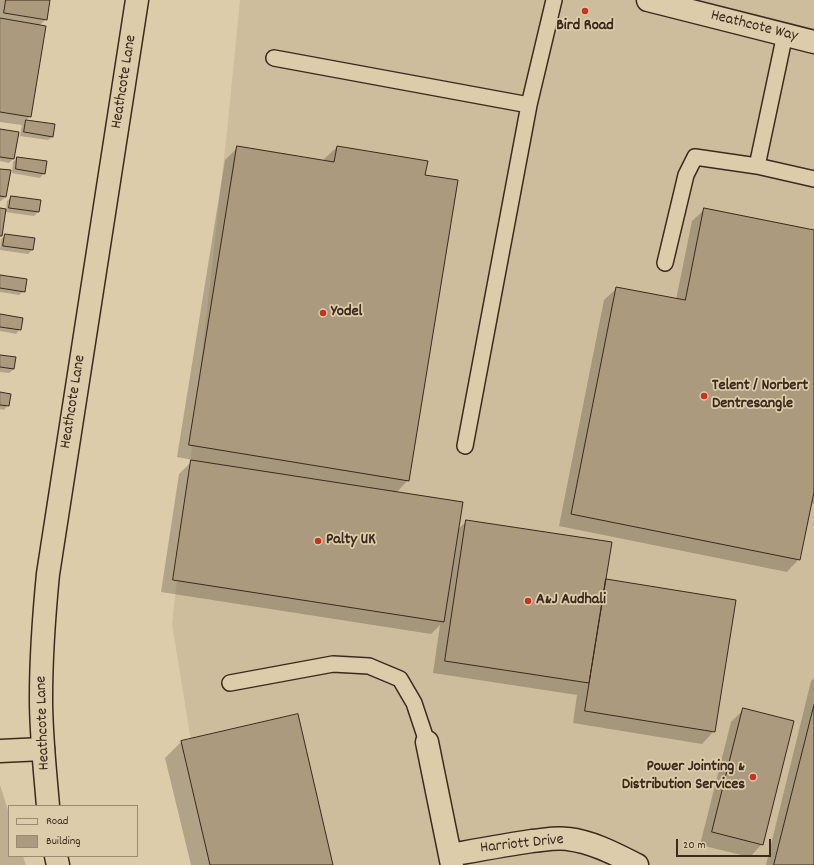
<!DOCTYPE html>
<style>
body{margin:0}
#map{position:relative;width:814px;height:865px;overflow:hidden;background:#ddcca9;font-family:Dekko,sans-serif}
canvas{display:block}
.legend{position:absolute;left:8px;top:805px;width:130px;height:52px;box-sizing:border-box;background:#ddcca9;border:1px solid #9c8b71;margin:0;padding:5px 7px;list-style:none;font-size:12px;color:#3b2a1e}
.legend li{display:flex;align-items:center;gap:8px;height:20px}
.legend b{width:20px;border:1px solid #9c8b71}
.scale{position:absolute;left:676px;top:839px;width:95px;height:18px;box-sizing:border-box;border:2px solid #3b2a1e;border-top:0;padding-left:5px;font-size:12px;line-height:14px;white-space:nowrap;color:#3b2a1e;-webkit-text-stroke:3px #ddcca9;paint-order:stroke}
</style>
<div id="map">
<canvas width="814" height="865"></canvas>
<ul class="legend">
<li><b style="height:5px;background:#ddcca9"></b>Road</li>
<li><b style="height:11px;background:#ab9a7e"></b>Building</li>
</ul>
<div class="scale">20 m</div>
</div>
<script>
const ctx = document.querySelector('canvas').getContext('2d');
ctx.lineJoin = 'round';
function fillPath(path, color) { ctx.fillStyle = color; ctx.fill(path, 'evenodd'); }
function strokePath(path, color, width, dash) { ctx.strokeStyle = color; ctx.lineWidth = width; ctx.lineCap = dash ? 'butt' : 'round'; ctx.setLineDash(dash || []); ctx.stroke(path); }
function write(font, color, halo, rows, align = 'center') {
  ctx.font = font + ' Dekko,sans-serif'; ctx.lineWidth = 3.5; ctx.setLineDash([]); ctx.textBaseline = 'middle'; ctx.strokeStyle = halo; ctx.fillStyle = color; for (const [text, x, y, turn = 0] of rows) {
    ctx.save(); ctx.translate(x, y); ctx.rotate((+turn || 0) * Math.PI / 180); ctx.textAlign = isNaN(turn) ? turn : align; if (halo) ctx.strokeText(text, 0, 0); ctx.fillText(text, 0, 0); ctx.restore();
  }
}
fillPath(new Path2D(`
 M 240,0 L 814,0 L 814,865 L 211,865 L 172,624 L 227,131 Z`), '#cebd9c');
fillPath(new Path2D(`
 M 0,785 L 9,813 L 9,856 L 23,856 L 26,865 L 0,865 Z`), '#bfae90');
fillPath(new Path2D(`
 M 0,0 L 49,0 L 46,19 L 39,26 L 30,116 L 26,121 L 54,125 L 53,136 L 48,140 L 20,136 L 22,125 L 0,122 Z
 M 0,130 L 13,159 L 9,163 L 0,161 Z
 M 238,147 L 324,161 L 324,159 L 337,147 L 424,176 L 408,480 L 396,493 L 457,530 L 467,521 L 605,580 L 735,600 L 714,731 L 702,744 L 573,723 L 577,695 L 433,673 L 440,625 L 431,634 L 161,592 L 179,474 L 193,460 L 177,457 L 225,160 Z
 M 17,158 L 44,173 L 40,178 L 12,173 L 13,162 Z
 M 0,170 L 5,197 L 1,201 L 0,201 Z
 M 12,197 L 40,201 L 38,212 L 34,216 L 5,212 L 0,236 L 0,209 L 6,210 L 7,201 Z
 M 705,209 L 814,231 L 814,504 L 811,503 L 799,559 L 787,572 L 559,526 L 604,300 L 617,288 L 676,300 L 692,221 Z
 M 6,235 L 32,250 L 28,254 L 0,250 L 1,239 Z
 M 0,276 L 24,291 L 19,295 L 0,292 Z
 M 0,315 L 20,329 L 16,334 L 0,331 Z
 M 0,356 L 14,369 L 9,373 L 0,372 Z
 M 0,393 L 8,405 L 4,410 L 0,409 Z
 M 814,678 L 814,865 L 766,865 L 811,681 Z
 M 744,709 L 762,844 L 750,857 L 700,845 L 731,722 Z
 M 297,715 L 332,865 L 191,865 L 165,758 L 181,742 Z`), '#0003');
const building = new Path2D(`
 M 6,0 L 50,0 L 47,20 L 4,13 Z
 M 0,18 L 46,26 L 31,117 L 0,112 Z
 M 26,120 L 55,124 L 53,137 L 24,132 Z
 M 0,129 L 19,132 L 14,159 L 0,157 Z
 M 237,146 L 334,162 L 337,146 L 428,161 L 425,175 L 458,180 L 409,481 L 189,445 Z
 M 17,157 L 47,161 L 45,174 L 16,169 Z
 M 0,169 L 11,170 L 6,197 L 0,196 Z
 M 11,196 L 41,200 L 39,212 L 9,208 Z
 M 0,208 L 6,209 L 2,236 L 0,236 Z
 M 704,208 L 814,230 L 814,492 L 800,560 L 571,514 L 616,287 L 685,300 Z
 M 5,234 L 35,238 L 33,250 L 3,246 Z
 M 0,275 L 27,279 L 25,292 L 0,288 Z
 M 0,314 L 23,318 L 21,330 L 0,327 Z
 M 0,355 L 16,357 L 14,369 L 0,367 Z
 M 0,392 L 11,394 L 9,406 L 0,405 Z
 M 191,460 L 463,502 L 444,622 L 173,580 Z
 M 466,520 L 612,542 L 589,683 L 445,661 Z
 M 606,579 L 736,600 L 715,732 L 585,711 Z
 M 814,705 L 814,865 L 774,865 Z
 M 743,708 L 794,721 L 763,845 L 712,832 Z
 M 298,714 L 333,865 L 210,865 L 181,741 Z`);
fillPath(building, '#ab9a7e');
strokePath(building, '#3b2a1e', 1);
const lane = new Path2D(`
 M 274,58 L 529,105
 M 757,166 L 785,34
 M 665,263 L 686,175 L 695,157 L 757,166 L 814,179
 M 465,446 L 529,105 L 554,0
 M 230,683 L 333,664 L 369,666 L 400,679 L 414,703 L 427,742`);
const street = new Path2D(`
 M 648,0 L 814,42
 M 427,742 L 452,865
 M 0,751 L 43,749
 M 450,855 C 478,850 505,845 532,841 C 544,840 556,837 568,839 C 593,842 615,854 637,865`);
const secondary = new Path2D(`
 M 48,806 C 45,770 41,735 41,699 C 41,657 44,615 48,574 L 137,0
 M 56,856 L 58,865`);
strokePath(lane, '#3b2a1e', 18);
strokePath(street, '#3b2a1e', 25);
strokePath(secondary, '#3b2a1e', 25);
strokePath(lane, '#ddcca9', 15);
strokePath(street, '#ddcca9', 22);
strokePath(secondary, '#ddcca9', 22);
for (const [x, y, r, color] of [
 [585,11,4,"#c8321e"],
 [323,313,4,"#c8321e"],
 [704,396,4,"#c8321e"],
 [318,541,4,"#c8321e"],
 [528,601,4,"#c8321e"],
 [753,777,4,"#c8321e"]
]) { const dot = new Path2D(); dot.arc(x, y, r, 0, 2 * Math.PI); ctx.fillStyle = color; ctx.fill(dot); strokePath(dot, '#ddcca9', 1.5); }
write('bold 16px', '#3b2a1e', '#ddcca9', [
 ["Bird Road",585,27,"center"],
 ["Yodel",331,313],
 ["Telent / Norbert",712,387],
 ["Dentresangle",712,405],
 ["Palty UK",326,541],
 ["A&J Audhali",536,601],
 ["Power Jointing &",745,768,"right"],
 ["Distribution Services",745,786,"right"]
], 'left');
write('16px', '#3b2a1e', '#ddcca9', [
 ["Heathcote Way",754,27,14],
 ["Heathcote Lane",125,82,-81],
 ["Heathcote Lane",74,402,-81],
 ["Heathcote Lane",44,723,-92],
 ["Harriott Drive",522,845,-6]
]);
</script>
